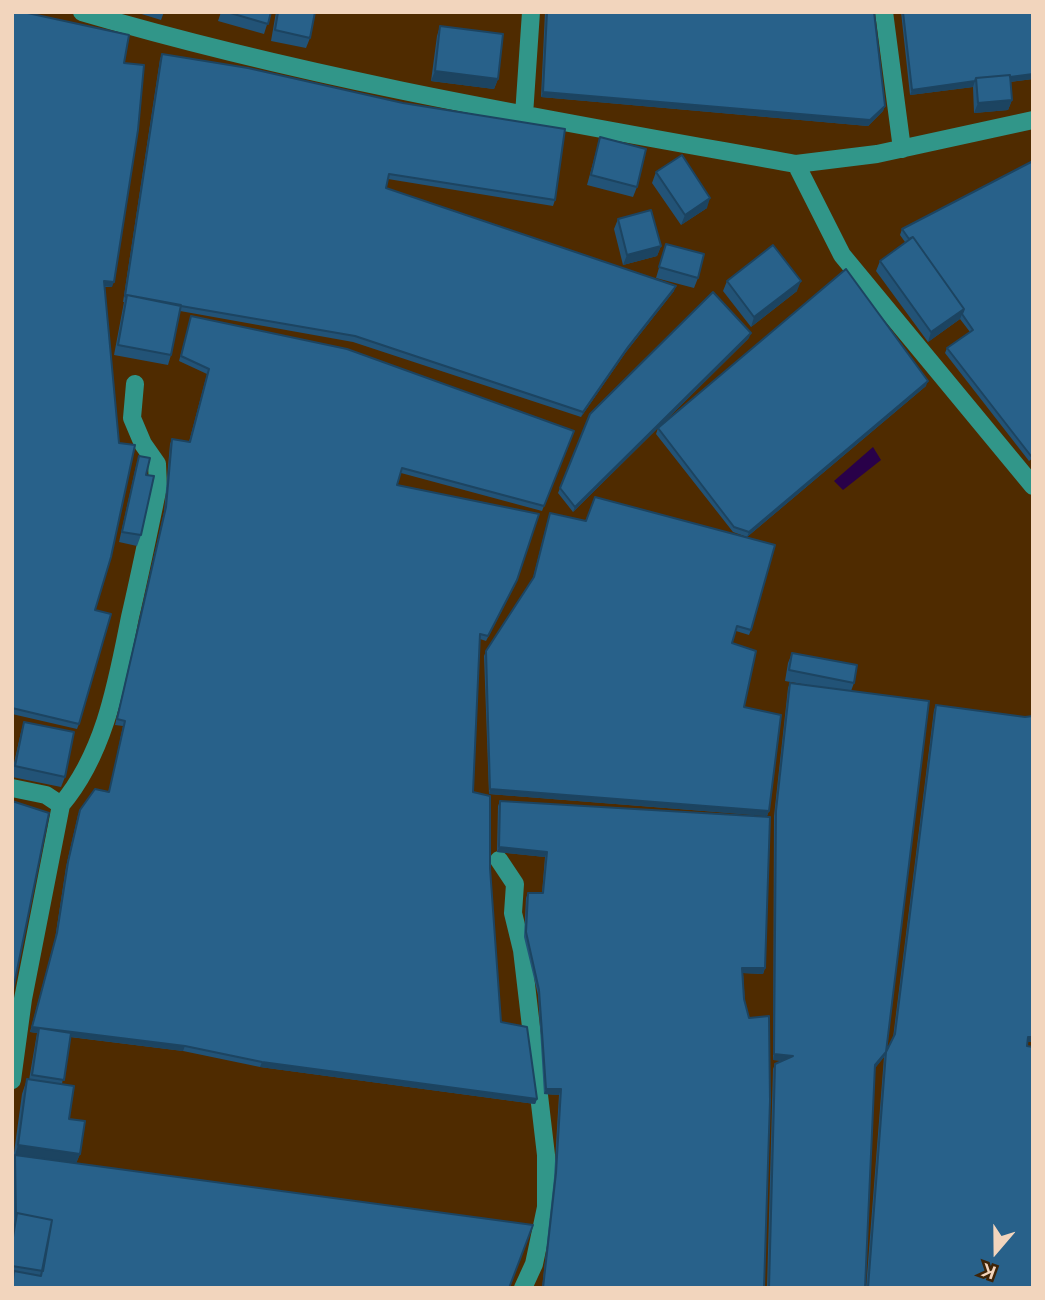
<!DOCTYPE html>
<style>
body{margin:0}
#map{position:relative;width:1045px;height:1300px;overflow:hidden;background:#4f2b00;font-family:Helvetica,sans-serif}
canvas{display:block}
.frame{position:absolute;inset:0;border:14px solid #f2d5bd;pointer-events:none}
.north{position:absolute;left:961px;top:1216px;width:70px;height:70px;-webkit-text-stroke:5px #3e2408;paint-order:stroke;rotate:200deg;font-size:19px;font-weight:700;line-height:28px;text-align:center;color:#f2d5bd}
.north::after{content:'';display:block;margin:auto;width:24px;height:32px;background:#f2d5bd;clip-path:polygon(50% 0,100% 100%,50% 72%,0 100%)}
</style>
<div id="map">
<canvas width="1045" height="1300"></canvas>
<div class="frame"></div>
<div class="north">K</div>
</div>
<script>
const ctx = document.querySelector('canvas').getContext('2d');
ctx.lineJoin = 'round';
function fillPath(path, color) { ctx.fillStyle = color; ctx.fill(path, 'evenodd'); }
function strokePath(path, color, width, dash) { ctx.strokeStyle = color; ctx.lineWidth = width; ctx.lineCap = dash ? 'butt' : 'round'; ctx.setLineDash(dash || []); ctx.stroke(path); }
fillPath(new Path2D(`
 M 873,447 L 881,460 L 843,490 L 834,481 Z`), '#290149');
strokePath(new Path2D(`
 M 82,12 C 316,81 557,121 796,164 L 842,255 L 1033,486
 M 884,12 L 902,149
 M 524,115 L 531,12
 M 796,164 L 877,154 L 1033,120
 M 12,788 L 46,795 L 61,805 L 23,999 L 12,1080
 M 61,805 C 105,753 117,682 130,617 C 140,574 149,530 158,487 L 157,464 L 143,444 L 132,418 L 135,384
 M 499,860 L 515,884 L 513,913 L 522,950 L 546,1155 L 546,1207 L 534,1264 L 523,1288`), '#319689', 18);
fillPath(new Path2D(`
 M 12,12 L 124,63 L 112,287 L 105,287 L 95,610 L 79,724 L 77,729 L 12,714 Z
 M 135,12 L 164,12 L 161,20 Z
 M 221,12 L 271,12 L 264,34 L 218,21 Z
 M 276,12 L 315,12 L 310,38 L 306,48 L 271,41 Z
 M 545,12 L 874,12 L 885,106 L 883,111 L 868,126 L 541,97 Z
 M 901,12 L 1033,12 L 1033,79 L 1010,82 L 1012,100 L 1008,110 L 974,113 L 973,87 L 910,95 Z
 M 440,26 L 498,79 L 494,89 L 431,81 L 437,36 Z
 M 162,54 L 555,200 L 553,206 L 388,179 L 386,188 L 674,291 L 626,352 L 581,417 L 353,342 L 180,311 L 171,355 L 168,365 L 114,355 L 124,302 L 123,302 L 160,59 Z
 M 600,137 L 637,187 L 633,197 L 587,185 Z
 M 1033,161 L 1033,458 L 1029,461 L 945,353 L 947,348 L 970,332 L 960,319 L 928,342 L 876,271 L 880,261 L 905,242 L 900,235 L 902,229 Z
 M 656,172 L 707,208 L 681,225 L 652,183 Z
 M 618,219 L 661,246 L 657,256 L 623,265 L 614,229 Z
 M 666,244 L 698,278 L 694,288 L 656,278 Z
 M 727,281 L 797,291 L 751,327 L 723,291 Z
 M 191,316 L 574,431 L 542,511 L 401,473 L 397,485 L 515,585 L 486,641 L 480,639 L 473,792 L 490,868 L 501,1022 L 537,1099 L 535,1104 L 260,1067 L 183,1051 L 70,1037 L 62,1084 L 69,1119 L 80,1154 L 76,1163 L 533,1225 L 12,1288 L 12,1232 L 14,1223 L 13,1160 L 22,1094 L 27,1079 L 29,1080 L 37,1033 L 30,1032 L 55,939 L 66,867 L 78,815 L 80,810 L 109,792 L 123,726 L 115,725 L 164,512 L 170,444 L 172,439 L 189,442 L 207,374 L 179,361 Z
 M 749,338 L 573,512 L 558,493 L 590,414 Z
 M 926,386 L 747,537 L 733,532 L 656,434 L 658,428 Z
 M 139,456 L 146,475 L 141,535 L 137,546 L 119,542 L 136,466 Z
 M 548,519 L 751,630 L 749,635 L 736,631 L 732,643 L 744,707 L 769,811 L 767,816 L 489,794 L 484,656 L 486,651 L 533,578 Z
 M 792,653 L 854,683 L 851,691 L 886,1052 L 893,1038 L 934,710 L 936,705 L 1027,1042 L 1033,1288 L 866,1288 L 884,1057 L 874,1069 L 865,1288 L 767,1288 L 773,1069 L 775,1064 L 783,1061 L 773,1060 L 774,816 L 788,688 L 790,683 L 813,686 L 785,681 L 788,663 Z
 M 24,722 L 65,777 L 61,787 L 12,777 L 12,772 L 21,732 Z
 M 500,801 L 765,968 L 763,974 L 743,973 L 764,1288 L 542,1288 L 554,1178 L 559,1095 L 544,1094 L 538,995 L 524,937 L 526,898 L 528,893 L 542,893 L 545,857 L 497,852 L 498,806 Z`), '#225377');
fillPath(new Path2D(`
 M 435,71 L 498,79 L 494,89 L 431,81 Z
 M 1033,74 L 1033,79 L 976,86 L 976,81 Z
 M 975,81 L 973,87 L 910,95 L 912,90 Z
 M 543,92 L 885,106 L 883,111 L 868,126 L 541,97 Z
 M 1012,100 L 1008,110 L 974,113 L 978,103 Z
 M 710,198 L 707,208 L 681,225 L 685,215 Z
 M 661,246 L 657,256 L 623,265 L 627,255 Z
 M 104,281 L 114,282 L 112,287 L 102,286 Z
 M 801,281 L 797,291 L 751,327 L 754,317 Z
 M 676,286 L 674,291 L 626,352 L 581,417 L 583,412 L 628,347 Z
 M 964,309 L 960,319 L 928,342 L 931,332 Z
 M 751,333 L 749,338 L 573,512 L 575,507 Z
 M 928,381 L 926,386 L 747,537 L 749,532 Z
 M 490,789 L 769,811 L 767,816 L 489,794 Z
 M 499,847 L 547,852 L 545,857 L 497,852 Z
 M 742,968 L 765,968 L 763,974 L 741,973 Z
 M 32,1027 L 39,1028 L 37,1033 L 30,1032 Z
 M 39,1028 L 185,1046 L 183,1051 L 39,1033 Z
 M 1028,1037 L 1033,1037 L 1033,1042 L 1026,1042 Z
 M 886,1052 L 884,1057 L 873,1071 L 875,1065 Z
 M 774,1054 L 793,1056 L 791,1061 L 773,1060 Z
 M 262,1062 L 537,1099 L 535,1104 L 260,1067 Z
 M 546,1089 L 561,1089 L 559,1095 L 544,1094 Z
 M 18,1145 L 80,1154 L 74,1169 L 15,1155 Z`), '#1c4461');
const building = new Path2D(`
 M 12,12 L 23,12 L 129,35 L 124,63 L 144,65 L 138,130 L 114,282 L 104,281 L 119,443 L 135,445 L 111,557 L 95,610 L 111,614 L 79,724 L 12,708 Z
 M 227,12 L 271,12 L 268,24 Z
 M 278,12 L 315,12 L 310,38 L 275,30 Z
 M 547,12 L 874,12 L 885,106 L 870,120 L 543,92 Z
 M 903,12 L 1033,12 L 1033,74 L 1010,77 L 1010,75 L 976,78 L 975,81 L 912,90 Z
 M 440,26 L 503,34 L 498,79 L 435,71 Z
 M 162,54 L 248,68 L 403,103 L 565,129 L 555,200 L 389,174 L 386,188 L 676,286 L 628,347 L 583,412 L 355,336 L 181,306 L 127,295 L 126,297 L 125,296 Z
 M 1010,75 L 1012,100 L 978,103 L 976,78 Z
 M 600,137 L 646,149 L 637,187 L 591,175 Z
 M 682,155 L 710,198 L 685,215 L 656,172 Z
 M 1033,161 L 1033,455 L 1031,456 L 947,348 L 973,330 L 962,314 L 964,309 L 913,237 L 909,239 L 902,229 Z
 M 651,210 L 661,246 L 627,255 L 618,219 Z
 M 913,237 L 964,309 L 931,332 L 880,261 Z
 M 666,244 L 704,254 L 698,278 L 659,267 Z
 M 773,245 L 801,281 L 754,317 L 727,281 Z
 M 846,269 L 928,381 L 749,532 L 734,527 L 658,428 Z
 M 713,292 L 751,333 L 575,507 L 560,488 L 590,414 Z
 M 127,295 L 181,305 L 171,355 L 118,345 Z
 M 191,316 L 347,349 L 574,431 L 544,506 L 402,468 L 397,485 L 539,514 L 517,580 L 488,636 L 480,634 L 473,792 L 490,796 L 490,868 L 501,1022 L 527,1027 L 537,1099 L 262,1062 L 185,1046 L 32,1027 L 57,933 L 68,862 L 80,810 L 95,789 L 109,792 L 125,721 L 117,719 L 166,507 L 172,439 L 190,442 L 209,369 L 181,356 Z
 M 139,456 L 150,458 L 146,475 L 154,476 L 141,535 L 122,532 Z
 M 595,497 L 775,545 L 751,630 L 737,626 L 732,643 L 756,651 L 744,707 L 781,715 L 769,811 L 490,789 L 486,651 L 534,577 L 550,513 L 586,521 Z
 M 792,653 L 857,665 L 854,683 L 789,670 Z
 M 790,683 L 929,701 L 886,1052 L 895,1034 L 936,705 L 1025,717 L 1033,716 L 1033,1037 L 1028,1037 L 1027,1046 L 1033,1047 L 1033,1288 L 868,1288 L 886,1052 L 875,1065 L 865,1288 L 769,1288 L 775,1064 L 793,1056 L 774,1054 L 776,811 Z
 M 24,722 L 74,732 L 65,777 L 15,766 Z
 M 12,801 L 49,813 L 12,995 Z
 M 500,801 L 770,817 L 765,968 L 742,968 L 744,999 L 749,1018 L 769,1016 L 770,1101 L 764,1288 L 543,1288 L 556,1173 L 561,1089 L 546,1089 L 539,990 L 526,932 L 528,893 L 543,893 L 547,852 L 499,847 Z
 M 39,1028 L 71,1033 L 64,1080 L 32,1075 Z
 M 27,1079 L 74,1086 L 69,1119 L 85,1121 L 80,1154 L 18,1145 Z
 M 15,1155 L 533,1225 L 509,1288 L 12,1288 L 14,1271 L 41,1276 L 52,1220 L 17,1213 L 16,1218 Z
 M 17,1213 L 52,1220 L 43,1271 L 12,1266 L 12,1243 Z`);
fillPath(building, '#28618a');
strokePath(building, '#1c4461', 2);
</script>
